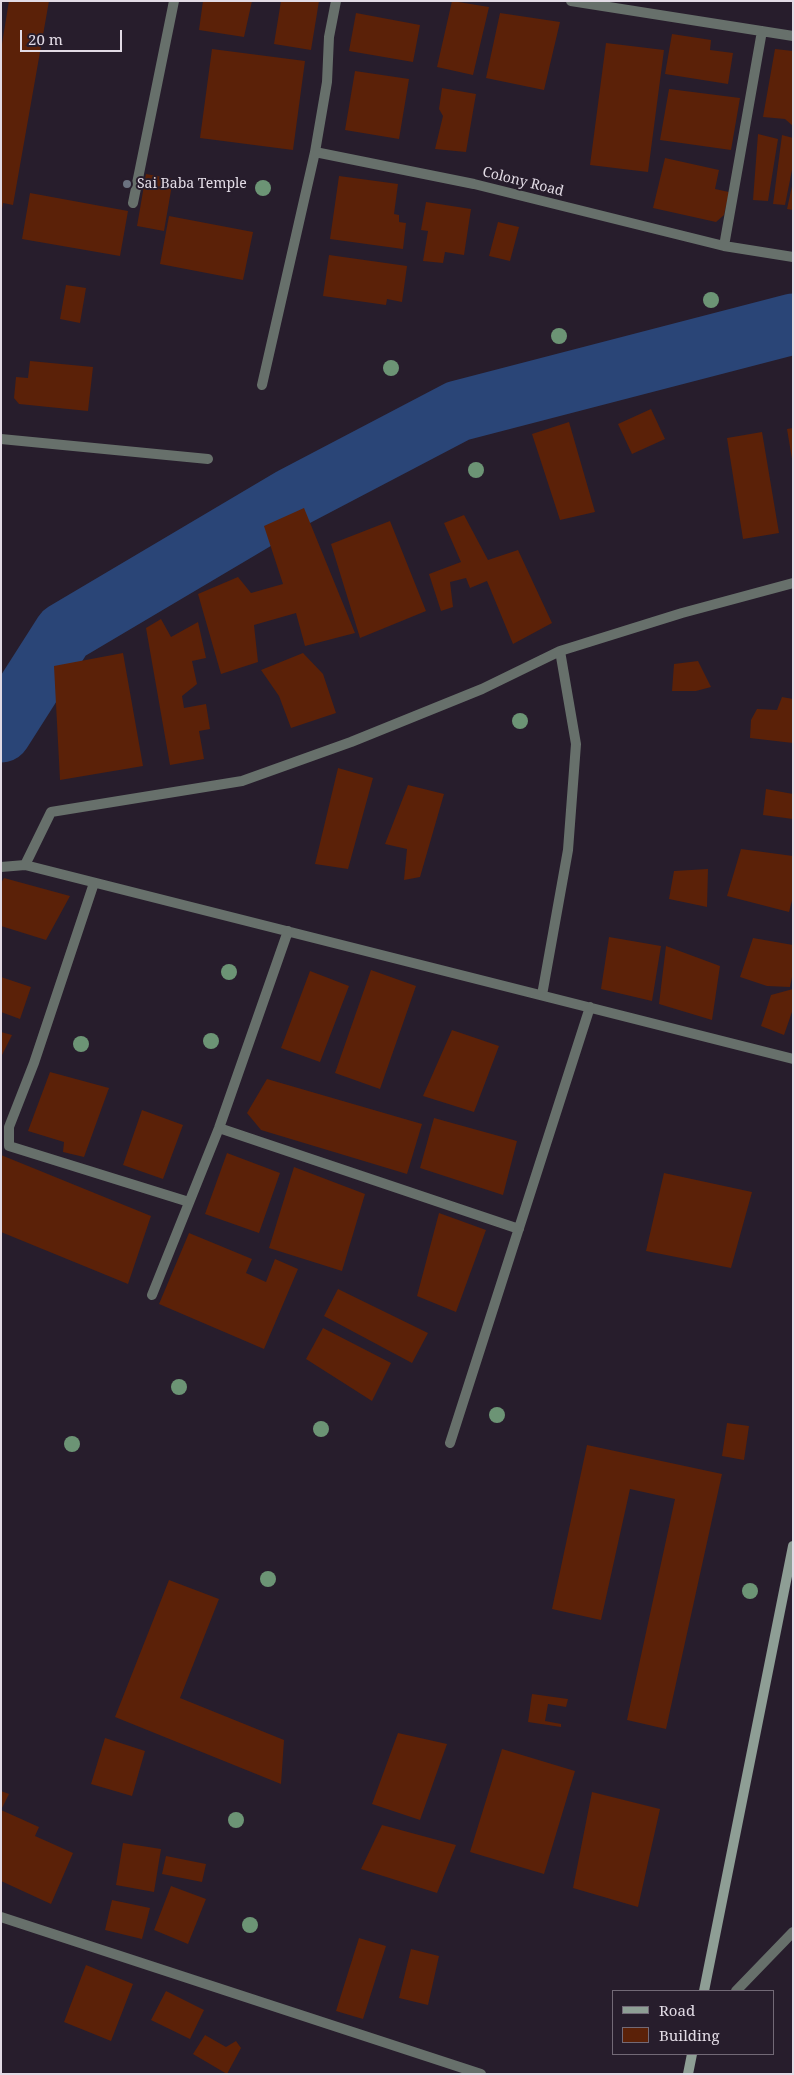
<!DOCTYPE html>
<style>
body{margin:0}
#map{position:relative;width:794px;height:2075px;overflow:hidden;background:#271d2c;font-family:"Noto Serif",serif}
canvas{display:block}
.frame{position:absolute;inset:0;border:2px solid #e2dbe5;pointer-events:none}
.legend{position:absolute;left:612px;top:1990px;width:162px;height:65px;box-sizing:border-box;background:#271d2c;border:1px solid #726976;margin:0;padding:6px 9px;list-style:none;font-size:15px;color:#e2dbe5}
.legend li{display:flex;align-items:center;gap:10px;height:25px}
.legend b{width:25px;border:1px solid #726976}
.scale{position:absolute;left:20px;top:30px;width:102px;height:22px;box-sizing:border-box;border:2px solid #e2dbe5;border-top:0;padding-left:6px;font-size:15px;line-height:18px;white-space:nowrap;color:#e2dbe5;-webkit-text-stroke:4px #271d2c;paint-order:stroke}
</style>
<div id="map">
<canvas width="794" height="2075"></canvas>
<div class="frame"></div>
<ul class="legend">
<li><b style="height:6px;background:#8e9e95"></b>Road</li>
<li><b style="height:14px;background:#5b2108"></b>Building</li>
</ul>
<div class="scale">20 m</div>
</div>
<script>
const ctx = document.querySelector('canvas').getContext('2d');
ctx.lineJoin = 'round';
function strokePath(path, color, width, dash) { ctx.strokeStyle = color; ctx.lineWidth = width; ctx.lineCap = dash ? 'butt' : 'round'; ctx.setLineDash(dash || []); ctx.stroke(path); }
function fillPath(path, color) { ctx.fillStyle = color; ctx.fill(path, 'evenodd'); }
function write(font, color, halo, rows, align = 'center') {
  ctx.font = font + ' "Noto Serif",serif'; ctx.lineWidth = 4; ctx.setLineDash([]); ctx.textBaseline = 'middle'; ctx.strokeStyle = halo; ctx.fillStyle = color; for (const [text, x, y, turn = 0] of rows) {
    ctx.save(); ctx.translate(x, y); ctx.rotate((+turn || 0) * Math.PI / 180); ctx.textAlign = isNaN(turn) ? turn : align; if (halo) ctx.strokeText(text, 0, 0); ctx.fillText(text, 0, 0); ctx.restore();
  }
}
strokePath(new Path2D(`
 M 1,732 L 64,633 L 292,498 L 458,411 L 793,324`), '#2a4577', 61);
fillPath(new Path2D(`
 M 9,1 L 49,1 L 13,205 L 3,203 L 2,209 L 1,50 Z
 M 203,1 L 252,1 L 244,37 L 199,30 Z
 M 281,1 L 319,1 L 311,50 L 274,44 Z
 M 452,1 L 489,7 L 473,75 L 437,67 Z
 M 356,13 L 420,25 L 413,62 L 349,51 Z
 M 500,13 L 560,22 L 544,90 L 486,78 Z
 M 672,34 L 711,40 L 710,50 L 733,53 L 728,84 L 665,74 Z
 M 606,43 L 664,50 L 648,172 L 590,165 Z
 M 212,49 L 305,61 L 293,150 L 200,138 Z
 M 775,49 L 793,51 L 793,126 L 785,119 L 763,117 Z
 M 355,71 L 409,79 L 399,139 L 345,130 Z
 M 442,88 L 476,94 L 466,152 L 435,149 L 443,116 L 439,109 Z
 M 669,89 L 740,98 L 731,150 L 660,140 Z
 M 758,134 L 778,139 L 768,201 L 753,200 Z
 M 782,135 L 793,138 L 793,165 L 785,205 L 773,204 Z
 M 665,158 L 719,170 L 715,189 L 729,192 L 724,215 L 716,222 L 653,208 Z
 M 146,174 L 173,179 L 164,231 L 137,226 Z
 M 339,176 L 398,184 L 394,214 L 399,215 L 399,222 L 406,223 L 403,249 L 330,239 Z
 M 792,186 L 793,186 L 793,210 L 787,209 Z
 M 30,193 L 128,211 L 120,256 L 22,239 Z
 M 426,202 L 471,209 L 464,255 L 445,252 L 443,263 L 423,261 L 428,231 L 421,230 Z
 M 169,216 L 253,232 L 243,280 L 160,264 Z
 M 498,222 L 519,227 L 510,261 L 489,256 Z
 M 329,255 L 407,266 L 402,302 L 387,299 L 386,305 L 323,296 Z
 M 66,285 L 86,288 L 80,323 L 60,319 Z
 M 30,361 L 93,367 L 88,411 L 19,404 L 14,398 L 16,377 L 28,378 Z
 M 651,409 L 665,439 L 632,454 L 618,424 Z
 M 569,422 L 595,512 L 560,520 L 532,434 Z
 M 793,428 L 793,459 L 792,459 L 787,429 Z
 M 762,432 L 779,533 L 743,539 L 727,438 Z
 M 304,508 L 355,633 L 305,646 L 296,613 L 254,625 L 258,662 L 221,674 L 198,594 L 238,577 L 251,593 L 283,584 L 264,526 Z
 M 464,515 L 488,560 L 518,550 L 552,623 L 513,644 L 487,581 L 470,588 L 466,578 L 450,582 L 453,607 L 441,611 L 429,574 L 461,562 L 444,523 Z
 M 390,521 L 426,611 L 360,638 L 331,544 Z
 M 161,619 L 171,637 L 198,622 L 206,658 L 192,661 L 197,684 L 182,696 L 184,708 L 206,704 L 210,729 L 199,731 L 204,759 L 170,765 L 146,628 Z
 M 123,653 L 143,766 L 60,780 L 54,666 Z
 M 303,653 L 323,674 L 336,713 L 291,728 L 279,696 L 261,670 Z
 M 698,661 L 711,687 L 696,691 L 672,691 L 674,664 Z
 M 782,697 L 793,699 L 793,743 L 750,738 L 751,720 L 757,709 L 777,710 Z
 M 338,768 L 373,778 L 348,869 L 315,864 Z
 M 408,785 L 444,794 L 420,877 L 404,880 L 407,849 L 385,844 Z
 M 766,789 L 793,794 L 793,819 L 763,815 Z
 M 741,849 L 793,856 L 793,897 L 789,912 L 727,896 Z
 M 708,869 L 707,907 L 669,899 L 674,871 Z
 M 4,878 L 70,896 L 46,940 L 1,926 L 1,883 Z
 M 609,937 L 661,946 L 652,1001 L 601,989 Z
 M 753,938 L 793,945 L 793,972 L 790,987 L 767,986 L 740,977 Z
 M 666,946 L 720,966 L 712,1020 L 659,1004 Z
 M 371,970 L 416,986 L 380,1089 L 335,1073 Z
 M 310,971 L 349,986 L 320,1062 L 281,1048 Z
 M 1,977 L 31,987 L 20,1019 L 1,1012 Z
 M 793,989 L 793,1009 L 784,1035 L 761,1026 L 771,995 Z
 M 452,1030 L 499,1046 L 474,1112 L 423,1096 Z
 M 1,1032 L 12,1035 L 1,1057 Z
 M 50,1072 L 109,1088 L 84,1157 L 63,1152 L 64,1142 L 28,1131 Z
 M 267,1079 L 422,1124 L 407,1174 L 261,1130 L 247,1113 Z
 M 142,1110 L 183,1125 L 163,1179 L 123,1165 Z
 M 434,1118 L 517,1141 L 503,1195 L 420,1168 Z
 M 227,1153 L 280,1173 L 259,1233 L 205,1214 Z
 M 1,1155 L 151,1216 L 128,1284 L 1,1232 Z
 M 294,1167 L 365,1194 L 342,1271 L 269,1248 Z
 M 664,1173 L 752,1192 L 731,1268 L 646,1251 Z
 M 439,1213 L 486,1230 L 456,1312 L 417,1296 Z
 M 189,1233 L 252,1259 L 246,1273 L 266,1282 L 275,1259 L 298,1269 L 264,1349 L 159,1304 Z
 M 338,1289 L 428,1333 L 412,1363 L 324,1316 Z
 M 323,1328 L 391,1363 L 372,1401 L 306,1359 Z
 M 727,1423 L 749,1426 L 744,1460 L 722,1456 Z
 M 587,1445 L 722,1474 L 666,1729 L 627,1720 L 675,1499 L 630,1489 L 601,1620 L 552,1609 Z
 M 169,1580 L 219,1599 L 180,1698 L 284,1740 L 281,1784 L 115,1717 Z
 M 532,1694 L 568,1699 L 566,1707 L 548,1704 L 545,1721 L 561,1724 L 561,1727 L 528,1722 Z
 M 398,1733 L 447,1744 L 420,1820 L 372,1804 Z
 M 105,1738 L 145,1751 L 132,1796 L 91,1784 Z
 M 502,1749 L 575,1771 L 544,1874 L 470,1852 Z
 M 1,1791 L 9,1794 L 1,1810 L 39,1827 L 35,1836 L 73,1853 L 51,1904 L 1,1881 Z
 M 592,1792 L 660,1809 L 638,1907 L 573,1888 Z
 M 382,1825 L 456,1845 L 437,1893 L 361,1869 Z
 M 123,1843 L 161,1849 L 154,1892 L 116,1885 Z
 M 166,1856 L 206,1864 L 202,1882 L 162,1874 Z
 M 171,1886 L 206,1899 L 188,1944 L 154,1930 Z
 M 112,1900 L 150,1908 L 142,1939 L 105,1930 Z
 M 359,1938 L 386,1946 L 363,2019 L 336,2011 Z
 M 411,1949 L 439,1956 L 428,2005 L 399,1998 Z
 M 86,1965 L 133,1984 L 111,2041 L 64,2022 Z
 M 166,1991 L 204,2010 L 190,2039 L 151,2020 Z
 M 205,2035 L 226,2047 L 236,2041 L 241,2048 L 227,2074 L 193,2054 Z`), '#5b2108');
strokePath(new Path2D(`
 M 571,1 L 793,36
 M 315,152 L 474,184 L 724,246 L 793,257
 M 133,203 L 174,1
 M 724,246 L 762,31
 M 262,385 L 315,152 L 327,82 L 329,37 L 336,1
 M 1,439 L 208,459
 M 25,865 L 51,812 L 242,781 L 351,742 L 482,689 L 560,651 L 682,613 L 793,583
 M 1,867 L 25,865 L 793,1059
 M 94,883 L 34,1063 L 9,1127 L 9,1146 L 189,1202
 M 542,995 L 568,850 L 576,744 L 560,651
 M 219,1128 L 519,1229
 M 152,1295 L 219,1128 L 288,931
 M 450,1443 L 590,1007
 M 1,1917 L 481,2074
 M 736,1991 L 793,1932`), '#67706b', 10);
strokePath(new Path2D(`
 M 704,1991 L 793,1546
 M 688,2074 L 692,2054`), '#8e9e95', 10);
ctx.fillStyle = '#6c9475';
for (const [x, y] of [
 [263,188],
 [711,300],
 [559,336],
 [391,368],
 [476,470],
 [520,721],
 [229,972],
 [211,1041],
 [81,1044],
 [179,1387],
 [497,1415],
 [321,1429],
 [72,1444],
 [268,1579],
 [750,1591],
 [236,1820],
 [250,1925]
]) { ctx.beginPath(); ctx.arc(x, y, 8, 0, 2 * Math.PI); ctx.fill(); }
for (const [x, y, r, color] of [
 [127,184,5,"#6b7280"]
]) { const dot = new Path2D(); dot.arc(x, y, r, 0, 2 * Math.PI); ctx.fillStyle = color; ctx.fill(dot); strokePath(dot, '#271d2c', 2); }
write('14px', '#e2dbe5', '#271d2c', [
 ["Colony Road",523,182,14]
]);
write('14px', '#e2dbe5', '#271d2c', [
 ["Sai Baba Temple",137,184]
], 'left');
</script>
